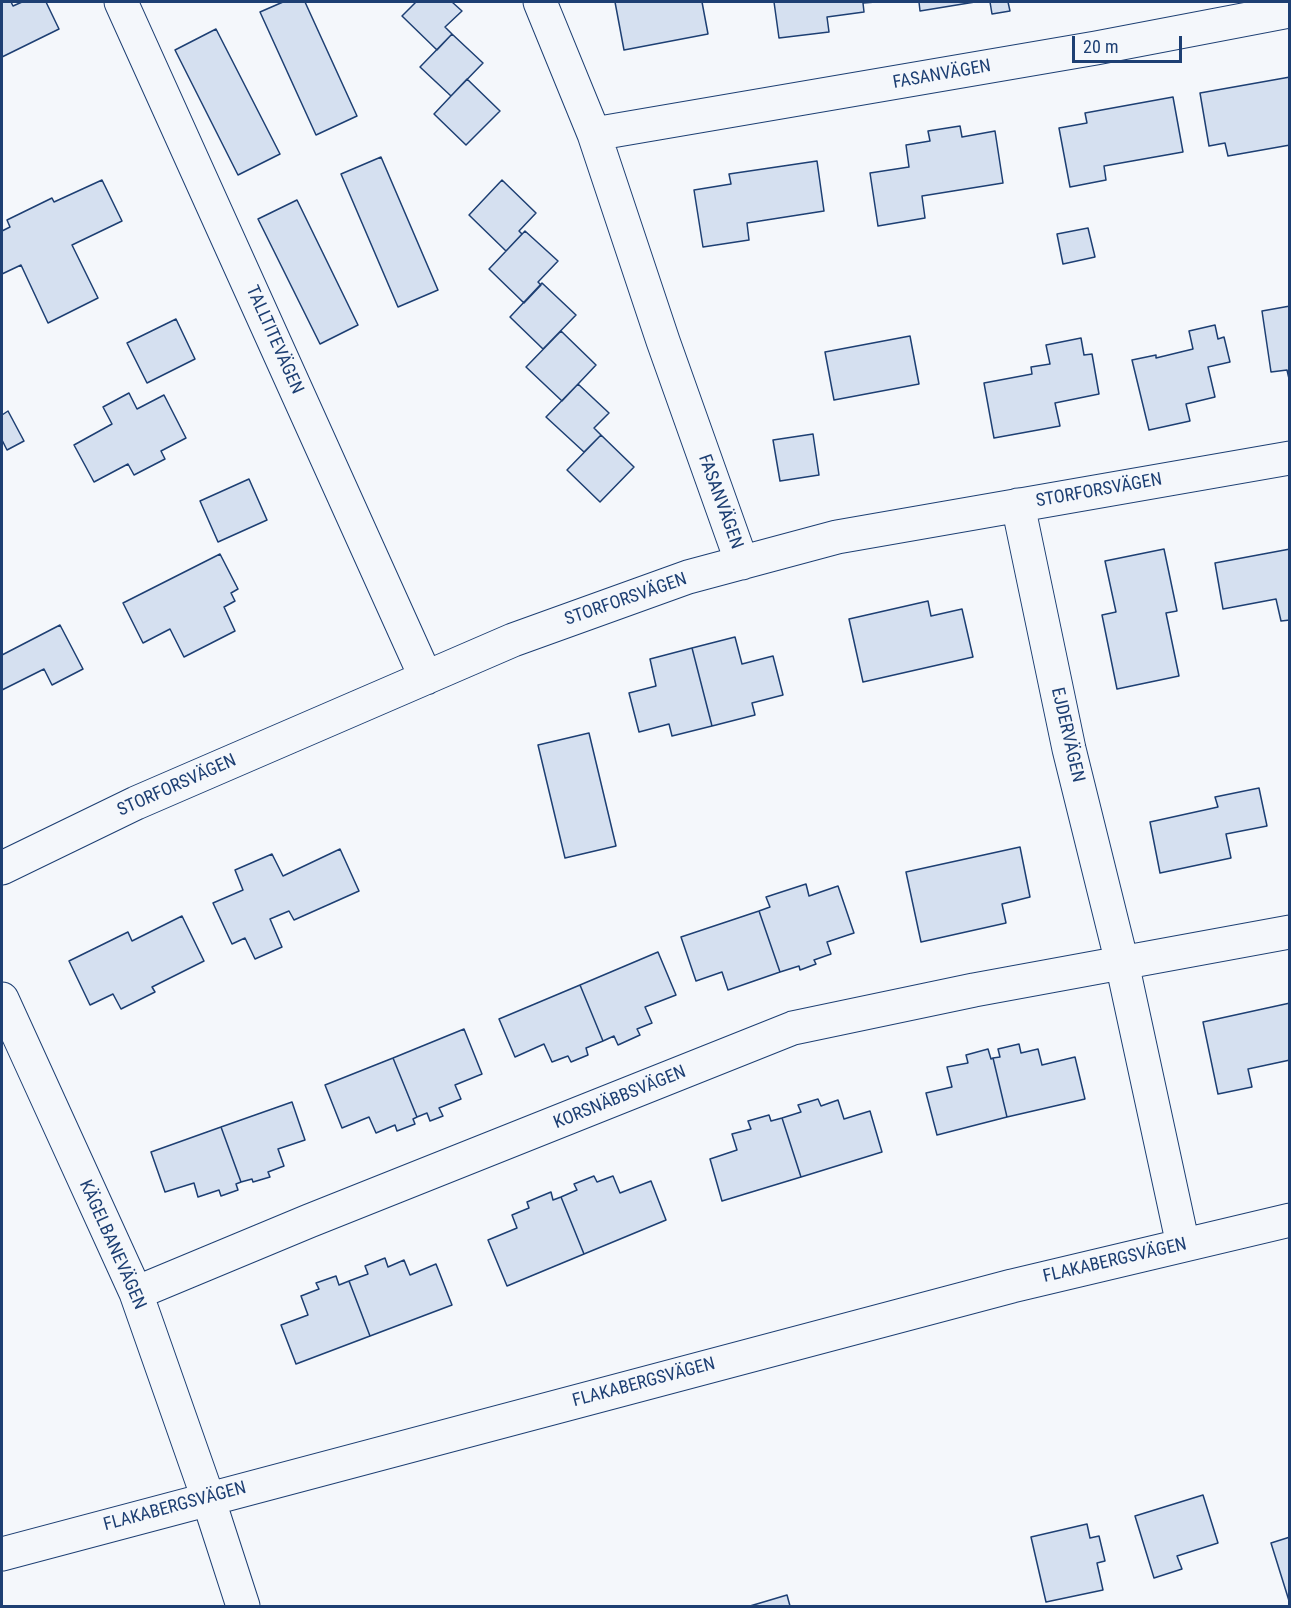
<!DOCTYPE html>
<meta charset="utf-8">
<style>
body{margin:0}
#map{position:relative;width:1291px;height:1608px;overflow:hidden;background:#f4f7fb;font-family:"Roboto Condensed",sans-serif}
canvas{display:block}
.frame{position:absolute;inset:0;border:3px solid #1d3f73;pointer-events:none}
.scale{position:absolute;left:1072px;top:36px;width:110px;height:27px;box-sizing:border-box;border:3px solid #1d3f73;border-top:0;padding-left:8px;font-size:18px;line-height:21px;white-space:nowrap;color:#1d3f73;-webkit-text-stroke:4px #f4f7fb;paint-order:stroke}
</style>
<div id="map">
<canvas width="1291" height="1608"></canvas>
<div class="frame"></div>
<div class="scale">20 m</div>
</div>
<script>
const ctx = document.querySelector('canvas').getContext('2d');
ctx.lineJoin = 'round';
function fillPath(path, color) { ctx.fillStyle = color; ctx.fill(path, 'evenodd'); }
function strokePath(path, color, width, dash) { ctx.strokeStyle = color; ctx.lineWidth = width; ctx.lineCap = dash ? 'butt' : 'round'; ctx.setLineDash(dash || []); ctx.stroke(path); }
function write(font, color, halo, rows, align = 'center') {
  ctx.font = font + ' "Roboto Condensed",sans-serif'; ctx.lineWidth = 4.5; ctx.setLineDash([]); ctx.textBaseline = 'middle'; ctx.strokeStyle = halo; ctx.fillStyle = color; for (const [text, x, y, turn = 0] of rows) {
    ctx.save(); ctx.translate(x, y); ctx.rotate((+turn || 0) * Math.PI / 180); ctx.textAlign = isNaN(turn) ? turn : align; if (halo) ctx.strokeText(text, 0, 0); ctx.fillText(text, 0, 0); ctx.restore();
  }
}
const building = new Path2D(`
 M 2,2 L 11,2 L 13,6 L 22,2 L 46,2 L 59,29 L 2,57 Z
 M 283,2 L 305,2 L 357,116 L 316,135 L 260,12 Z
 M 416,2 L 452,2 L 462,11 L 445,27 L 452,34 L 437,50 L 402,16 Z
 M 615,2 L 702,2 L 708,34 L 624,50 Z
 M 774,2 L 876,2 L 863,3 L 864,12 L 827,17 L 829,32 L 779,38 Z
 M 919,2 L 975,2 L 920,11 Z
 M 990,2 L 1008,2 L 1010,11 L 992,14 Z
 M 216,29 L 280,154 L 238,175 L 175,50 Z
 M 452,34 L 483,63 L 451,96 L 420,67 Z
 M 1290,77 L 1290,145 L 1228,156 L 1225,143 L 1209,146 L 1200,93 Z
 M 467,79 L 500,111 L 466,145 L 434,114 Z
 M 1173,97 L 1183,152 L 1104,166 L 1106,180 L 1070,187 L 1059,128 L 1087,123 L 1085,113 Z
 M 960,126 L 962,137 L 995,131 L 1003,183 L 922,196 L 925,218 L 878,226 L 870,173 L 909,167 L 906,145 L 930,141 L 928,131 Z
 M 381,157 L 438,290 L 398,307 L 341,174 Z
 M 817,161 L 824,211 L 747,223 L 749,240 L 703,247 L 694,190 L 731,184 L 729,174 Z
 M 102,180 L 122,221 L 72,245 L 98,298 L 48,323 L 21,265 L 2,274 L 2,231 L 10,227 L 7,220 L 52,198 L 54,202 Z
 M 502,180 L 536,213 L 519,231 L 522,234 L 506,251 L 469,215 Z
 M 297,200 L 358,325 L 320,344 L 258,219 Z
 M 1088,228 L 1095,257 L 1063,264 L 1057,234 Z
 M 525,231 L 558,261 L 538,282 L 541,285 L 524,303 L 489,269 Z
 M 542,283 L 576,315 L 543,349 L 510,317 Z
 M 1290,306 L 1290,383 L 1287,370 L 1271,372 L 1262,311 Z
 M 176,319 L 195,359 L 147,383 L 127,343 Z
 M 1215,325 L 1218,339 L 1224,337 L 1230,362 L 1208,367 L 1215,397 L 1186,404 L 1190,421 L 1149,430 L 1132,360 L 1156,355 L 1156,358 L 1193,349 L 1189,331 Z
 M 561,331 L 596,365 L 562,401 L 526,367 Z
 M 910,336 L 919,384 L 834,400 L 825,352 Z
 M 1081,338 L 1084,355 L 1092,354 L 1099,394 L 1055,403 L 1060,426 L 994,438 L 984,383 L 1032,374 L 1031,367 L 1050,364 L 1046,345 Z
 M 578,384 L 609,413 L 594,428 L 601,435 L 584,452 L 546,417 Z
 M 129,393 L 137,409 L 164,395 L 186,438 L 161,451 L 165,459 L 134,475 L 128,464 L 94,482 L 74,445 L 112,424 L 103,407 Z
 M 8,411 L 24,441 L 7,450 L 2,440 L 2,415 Z
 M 813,434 L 819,475 L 780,481 L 773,440 Z
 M 601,435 L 634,467 L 600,502 L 567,470 Z
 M 249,479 L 267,520 L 218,542 L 200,501 Z
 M 1164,549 L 1177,611 L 1166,613 L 1179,676 L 1117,689 L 1102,615 L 1116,612 L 1105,561 Z
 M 1290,549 L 1290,620 L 1281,621 L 1276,599 L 1223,609 L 1215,563 Z
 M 220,554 L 238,589 L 231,593 L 235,601 L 224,607 L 235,631 L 184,657 L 170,629 L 143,643 L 123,603 Z
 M 928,601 L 931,616 L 962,609 L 973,657 L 863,682 L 849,619 Z
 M 60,625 L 83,669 L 52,685 L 44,669 L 2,690 L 2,655 Z
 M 735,637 L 742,664 L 773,656 L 783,695 L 752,703 L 755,715 L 712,726 L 692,648 Z
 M 692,648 L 712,726 L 672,736 L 669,724 L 639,732 L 629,693 L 656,686 L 650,659 Z
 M 589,733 L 616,846 L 565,858 L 538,745 Z
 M 1259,788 L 1267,826 L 1226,834 L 1231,858 L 1160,873 L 1150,822 L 1218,807 L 1215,797 Z
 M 1020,847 L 1030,897 L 1002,904 L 1006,923 L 921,942 L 906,872 Z
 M 340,849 L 359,891 L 294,920 L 289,911 L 270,919 L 282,947 L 255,959 L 245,938 L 232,944 L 213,903 L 243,890 L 235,870 L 272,854 L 283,876 Z
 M 806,884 L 809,896 L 838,886 L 854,933 L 827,942 L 831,954 L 814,960 L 816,964 L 800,970 L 799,966 L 780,972 L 759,911 L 770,907 L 766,897 Z
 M 759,911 L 780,972 L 728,990 L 722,972 L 696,981 L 681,937 Z
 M 182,916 L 204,961 L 152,987 L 155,992 L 121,1009 L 113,994 L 90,1005 L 69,961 L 128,932 L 132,941 Z
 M 658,952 L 676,995 L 645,1007 L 652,1023 L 637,1029 L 640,1035 L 618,1045 L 614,1036 L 603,1041 L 580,985 Z
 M 580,985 L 603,1041 L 586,1048 L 588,1055 L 571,1062 L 568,1056 L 552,1062 L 544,1044 L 515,1057 L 499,1019 Z
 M 1290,1003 L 1290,1060 L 1248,1069 L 1252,1087 L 1218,1094 L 1203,1022 Z
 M 464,1029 L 482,1074 L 455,1085 L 461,1099 L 439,1108 L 443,1116 L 430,1121 L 427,1113 L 417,1117 L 393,1058 Z
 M 1019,1044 L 1021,1053 L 1038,1049 L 1042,1065 L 1075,1057 L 1085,1099 L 1007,1117 L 993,1058 L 1000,1057 L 998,1049 Z
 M 988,1049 L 991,1059 L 993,1058 L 1007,1117 L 937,1135 L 926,1093 L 952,1087 L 947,1067 L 968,1063 L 966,1055 Z
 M 393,1058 L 417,1117 L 413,1119 L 415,1124 L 397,1131 L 395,1125 L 376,1133 L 369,1117 L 342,1128 L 325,1085 Z
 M 818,1099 L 821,1106 L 838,1100 L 844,1119 L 870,1111 L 882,1152 L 801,1177 L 782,1118 L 801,1112 L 798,1105 Z
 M 292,1102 L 305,1140 L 278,1149 L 284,1166 L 268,1172 L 270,1177 L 253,1182 L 252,1179 L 241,1182 L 221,1127 Z
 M 769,1115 L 771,1121 L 782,1118 L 801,1177 L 722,1201 L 710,1159 L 737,1150 L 732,1134 L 751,1129 L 748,1121 Z
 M 221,1127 L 241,1182 L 236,1184 L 238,1190 L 221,1196 L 219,1190 L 198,1197 L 194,1183 L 165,1192 L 151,1152 Z
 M 594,1176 L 597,1182 L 613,1176 L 620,1193 L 651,1181 L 666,1220 L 584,1254 L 561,1197 L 577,1190 L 574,1184 Z
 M 551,1192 L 553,1200 L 561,1197 L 584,1254 L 507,1286 L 488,1240 L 517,1228 L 512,1215 L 529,1208 L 527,1202 Z
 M 385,1258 L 388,1267 L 404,1260 L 410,1275 L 436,1264 L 452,1305 L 370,1336 L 349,1281 L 368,1274 L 365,1266 Z
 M 336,1276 L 339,1285 L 349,1281 L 370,1336 L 296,1364 L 281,1325 L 308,1315 L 301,1296 L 319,1289 L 316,1283 Z
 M 1203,1495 L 1218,1543 L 1177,1556 L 1182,1569 L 1154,1578 L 1135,1516 Z
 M 1087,1524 L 1090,1538 L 1099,1536 L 1105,1561 L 1097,1563 L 1103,1590 L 1046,1602 L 1031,1537 Z
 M 1290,1537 L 1290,1604 L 1271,1543 Z
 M 787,1595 L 790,1606 L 750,1606 Z`);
fillPath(building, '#d5e0f0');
strokePath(building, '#1d3f73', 1.5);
const minor = new Path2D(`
 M 121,2 L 426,678
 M 540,2 L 594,134 L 663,341 L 742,563
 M 594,134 L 1096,48 L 1290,11
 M 1018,505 L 1069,749 L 1122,963 L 1183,1245
 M 2,868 L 136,803 L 513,640 L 688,577 L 837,537 L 1290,458
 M 2,999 L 136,1293 L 208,1498 L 243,1606
 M 136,1293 L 309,1221 L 793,1028 L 974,990 L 1290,932
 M 2,1554 L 1012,1286 L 1290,1220`);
strokePath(minor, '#1d3f73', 35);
strokePath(minor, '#f4f7fb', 33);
write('18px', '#1d3f73', '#f4f7fb', [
 ["FASANVÄGEN",942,75,-10],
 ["TALLTITEVÄGEN",274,340,66],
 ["STORFORSVÄGEN",1099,491,-10],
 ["FASANVÄGEN",720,502,70],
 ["STORFORSVÄGEN",626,600,-19],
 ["EJDERVÄGEN",1067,735,77],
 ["STORFORSVÄGEN",177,786,-24],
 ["KORSNÄBBSVÄGEN",620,1098,-22],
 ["KÄGELBANEVÄGEN",112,1245,66],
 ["FLAKABERGSVÄGEN",1115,1261,-13],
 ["FLAKABERGSVÄGEN",644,1383,-15],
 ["FLAKABERGSVÄGEN",175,1507,-15]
]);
</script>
